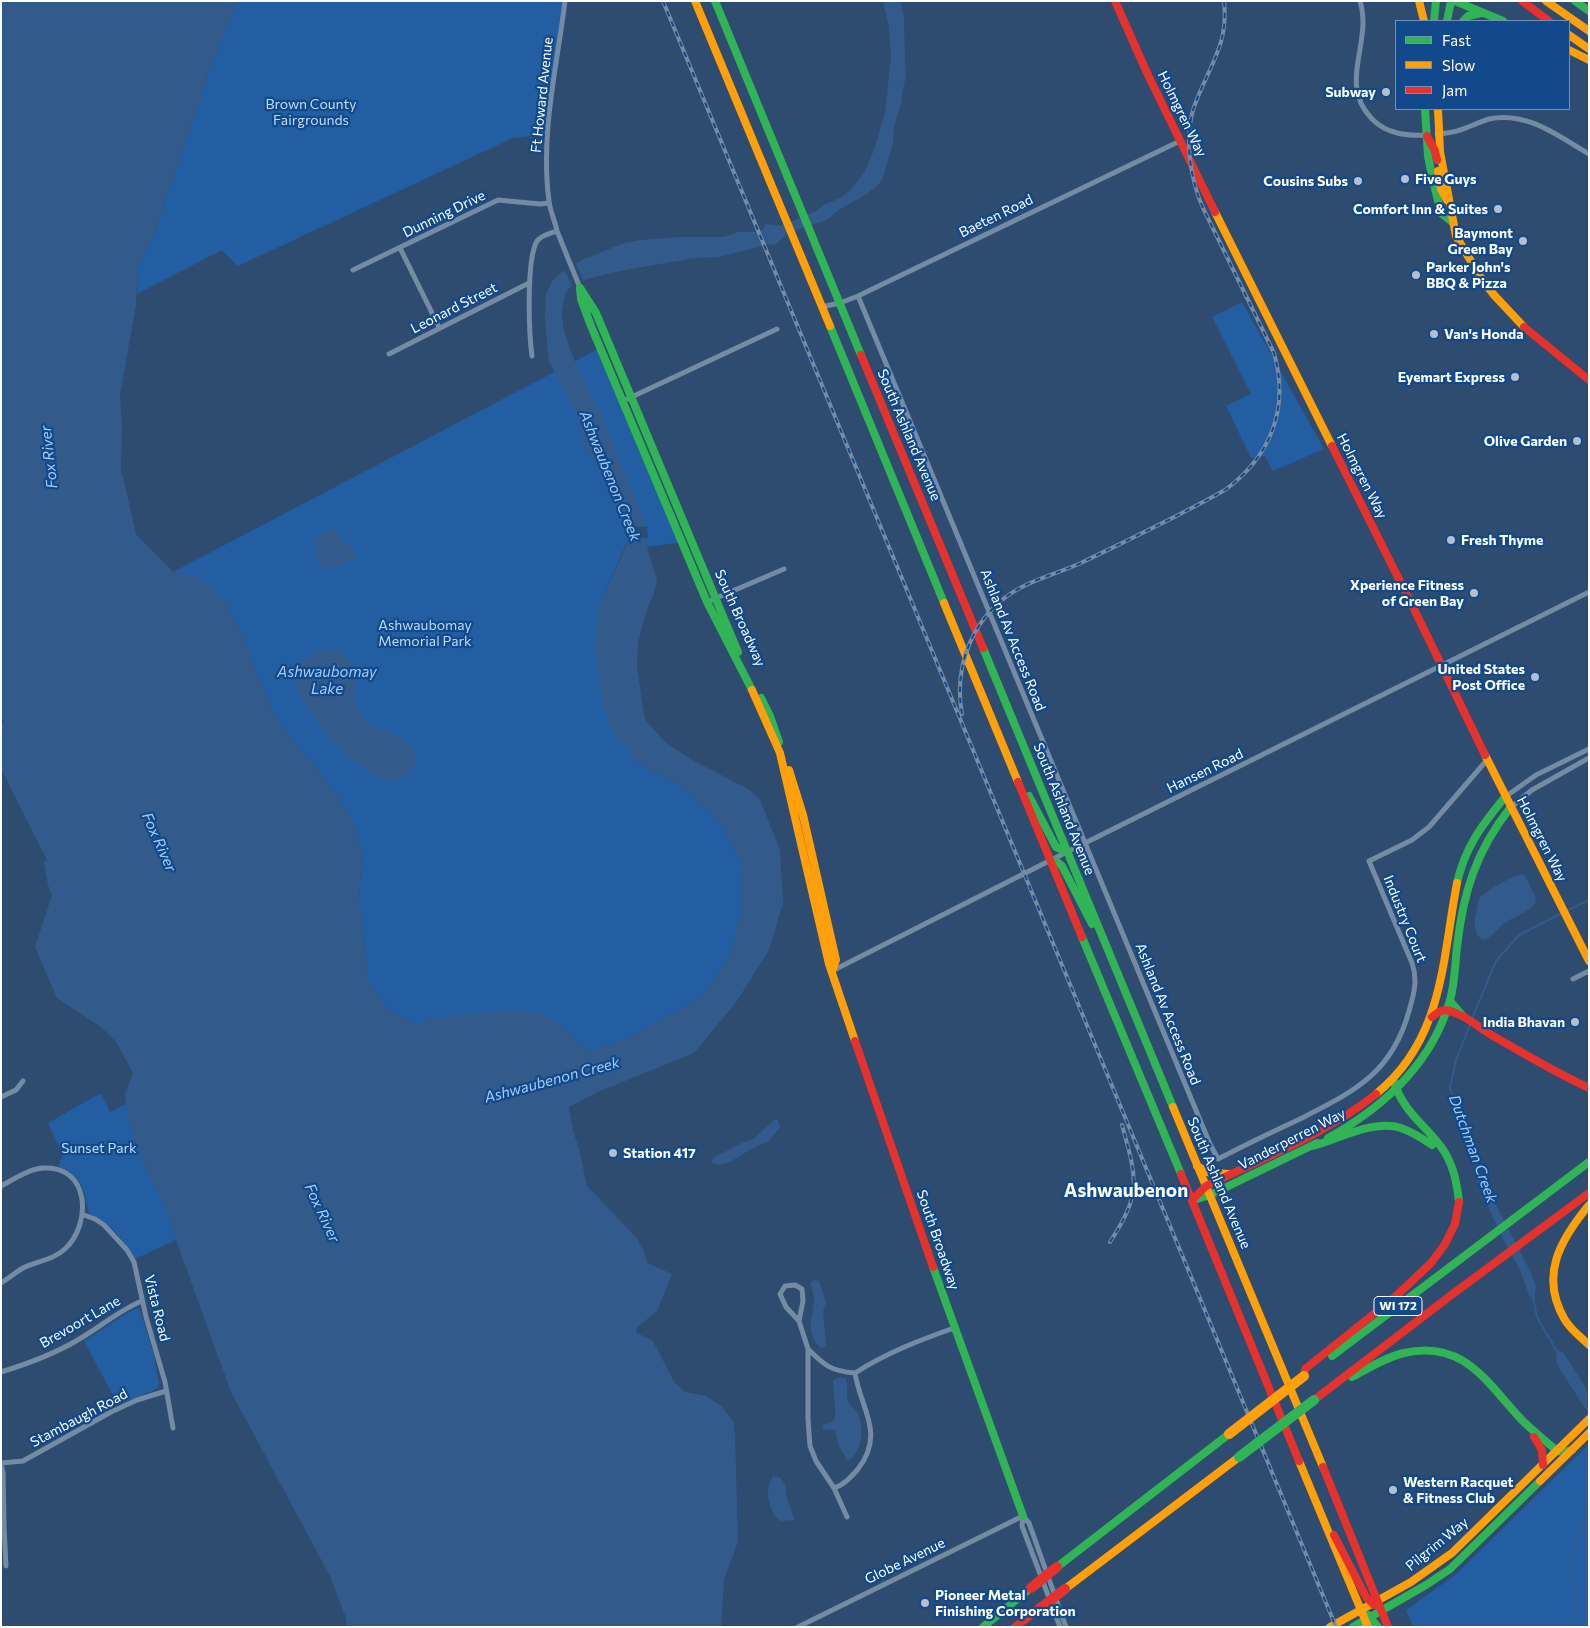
<!DOCTYPE html>
<style>
body{margin:0}
#map{position:relative;width:1590px;height:1628px;overflow:hidden;background:#2d4c70;font-family:Commissioner,sans-serif}
canvas{display:block}
.frame{position:absolute;inset:0;border:2px solid #fff;pointer-events:none}
.legend{position:absolute;left:1395px;top:20px;width:175px;height:90px;box-sizing:border-box;background:#11498c;border:1px solid #7092ba;margin:0;padding:6px 9px;list-style:none;font-size:15px;color:#fff}
.legend li{display:flex;align-items:center;gap:10px;height:25px}
.legend b{width:25px;border:1px solid #7092ba}
</style>
<div id="map">
<canvas width="1590" height="1628"></canvas>
<div class="frame"></div>
<ul class="legend">
<li><b style="height:6px;background:#30b455"></b>Fast</li>
<li><b style="height:6px;background:#ff9f0a"></b>Slow</li>
<li><b style="height:6px;background:#e5322d"></b>Jam</li>
</ul>
</div>
<script>
const ctx = document.querySelector('canvas').getContext('2d');
ctx.lineJoin = 'round';
function fillPath(path, color) { ctx.fillStyle = color; ctx.fill(path, 'evenodd'); }
function strokePath(path, color, width, dash) { ctx.strokeStyle = color; ctx.lineWidth = width; ctx.lineCap = dash ? 'butt' : 'round'; ctx.setLineDash(dash || []); ctx.stroke(path); }
function write(font, color, halo, rows, align = 'center') {
  ctx.font = font + ' Commissioner,sans-serif'; ctx.lineWidth = 4.5; ctx.setLineDash([]); ctx.textBaseline = 'middle'; ctx.strokeStyle = halo; ctx.fillStyle = color; for (const [text, x, y, turn = 0] of rows) {
    ctx.save(); ctx.translate(x, y); ctx.rotate((+turn || 0) * Math.PI / 180); ctx.textAlign = isNaN(turn) ? turn : align; if (halo) ctx.strokeText(text, 0, 0); ctx.fillText(text, 0, 0); ctx.restore();
  }
}
fillPath(new Path2D(`
 M 237,1 L 565,1 L 548,134 L 513,138 L 238,266 L 222,250 L 137,294 L 138,263 L 150,245 L 208,76 L 206,72 L 214,61 Z
 M 1242,302 L 1324,449 L 1273,471 L 1265,456 L 1251,458 L 1226,406 L 1251,394 L 1212,317 Z
 M 600,348 L 682,542 L 647,547 L 628,540 L 601,601 L 635,761 L 681,786 L 717,818 L 741,862 L 742,912 L 729,956 L 701,997 L 627,1038 L 590,1050 L 579,1045 L 564,1026 L 435,1018 L 418,1025 L 388,1009 L 368,981 L 359,899 L 362,854 L 354,824 L 338,796 L 274,716 L 242,636 L 224,600 L 173,572 Z
 M 101,1093 L 110,1112 L 125,1104 L 135,1141 L 148,1173 L 167,1209 L 176,1240 L 135,1259 C 124,1241 110,1221 89,1214 C 83,1187 84,1179 58,1166 L 63,1155 L 48,1123 Z
 M 138,1308 L 140,1310 L 154,1355 L 159,1385 L 157,1389 L 118,1405 L 84,1341 L 129,1312 Z
 M 1589,1444 L 1589,1627 L 1413,1627 L 1406,1610 L 1455,1575 Z`), '#225ea1');
fillPath(new Path2D(`
 M 1,1 L 237,1 L 214,61 L 206,72 L 208,76 L 150,245 L 138,263 L 136,305 L 120,395 L 122,427 L 121,468 L 136,534 L 173,572 L 197,576 L 224,600 L 242,636 L 274,716 L 338,796 L 354,824 L 362,854 L 359,899 L 368,981 L 388,1009 L 418,1025 L 435,1018 L 515,1010 L 545,1015 L 564,1026 L 579,1045 L 590,1050 L 627,1038 L 701,997 L 729,956 L 742,912 L 741,862 L 717,818 L 681,786 L 635,761 L 610,725 L 601,695 L 595,649 L 597,621 L 601,601 L 629,540 L 631,533 L 630,526 L 615,508 L 602,473 L 584,445 L 576,411 L 549,362 L 545,320 L 546,294 L 553,280 L 561,273 L 582,260 L 624,243 L 641,240 L 681,237 L 724,237 L 738,232 L 755,232 L 762,230 L 766,224 L 780,226 L 816,211 L 824,205 L 840,198 L 851,190 L 865,171 L 874,150 L 885,113 L 891,57 L 889,26 L 883,1 L 901,1 L 904,19 L 905,61 L 906,76 L 903,89 L 901,104 L 894,127 L 893,144 L 883,177 L 880,183 L 867,194 L 840,209 L 827,220 L 804,227 L 787,234 L 775,245 L 769,244 L 719,257 L 694,258 L 620,271 L 583,280 L 570,287 L 565,294 L 562,311 L 563,327 L 570,349 L 577,367 L 598,408 L 643,518 L 647,547 L 657,580 L 654,593 L 646,612 L 638,643 L 637,666 L 643,709 L 646,721 L 666,743 L 694,761 L 750,790 L 760,800 L 780,850 L 783,903 L 769,950 L 737,1001 L 694,1053 L 598,1092 L 569,1107 L 573,1131 L 578,1145 L 587,1186 L 636,1237 L 644,1252 L 647,1263 L 672,1274 L 657,1311 L 636,1328 L 637,1333 L 653,1341 L 674,1382 L 685,1392 L 706,1396 L 721,1406 L 733,1421 L 735,1436 L 738,1542 L 724,1579 L 721,1627 L 347,1627 L 346,1618 L 330,1576 L 231,1392 L 176,1240 L 167,1209 L 148,1173 L 135,1141 L 126,1108 L 125,1093 L 133,1073 L 116,1042 L 101,1027 L 57,998 L 35,947 L 52,895 L 49,887 L 48,886 L 44,861 L 47,860 L 1,769 L 1,724 L 5,722 L 1,717 Z
 M 330,529 L 335,530 C 338,533 339,538 342,541 C 349,548 353,544 356,556 C 348,564 335,569 324,569 L 317,560 L 316,541 L 323,532 Z
 M 329,649 C 374,661 343,696 364,719 C 382,739 413,729 416,764 C 410,772 403,780 392,780 C 362,781 298,709 295,679 C 294,661 315,652 329,649 Z
 M 1521,874 L 1525,876 L 1536,898 L 1535,904 C 1526,914 1511,917 1501,926 C 1495,931 1491,939 1482,940 C 1475,934 1474,927 1475,918 C 1477,912 1477,904 1480,898 C 1484,891 1512,877 1521,874 Z
 M 774,1120 L 778,1120 L 780,1127 L 769,1141 L 753,1148 L 730,1162 L 718,1165 L 712,1162 L 713,1158 L 744,1142 L 752,1140 Z
 M 1478,1170 L 1486,1178 L 1493,1199 L 1530,1271 L 1536,1286 L 1534,1301 L 1529,1295 L 1519,1268 L 1505,1243 L 1481,1192 L 1476,1178 Z
 M 813,1280 L 819,1281 L 826,1302 L 823,1312 L 826,1345 L 822,1349 C 797,1326 823,1310 810,1284 Z
 M 1556,1350 L 1563,1352 L 1589,1393 L 1589,1414 L 1557,1365 Z
 M 837,1378 L 845,1378 C 850,1385 845,1393 848,1401 C 851,1406 855,1409 858,1414 C 864,1428 863,1452 848,1461 L 838,1445 L 835,1430 L 823,1429 L 823,1425 C 826,1424 832,1423 834,1420 C 837,1416 833,1388 833,1380 Z
 M 773,1476 L 781,1478 L 785,1484 L 787,1500 L 795,1520 L 780,1521 C 768,1509 764,1491 773,1476 Z`), '#325b8b');
fillPath(new Path2D(`
 M 575,261 L 584,282 L 573,288 L 564,268 Z
 M 629,526 L 647,527 L 648,538 L 629,538 Z`), '#2d4c70');
strokePath(new Path2D(`
 M 1566,911 L 1589,900
 M 1472,1019 L 1496,961 L 1519,935 L 1562,913
 M 1470,1025 L 1456,1060 L 1450,1088 L 1478,1170
 M 1533,1298 L 1537,1317 L 1556,1350
 M 1570,1627 L 1576,1601 L 1571,1577 L 1571,1561 L 1576,1541 L 1589,1508`), '#325b8b', 2);
strokePath(new Path2D(`
 M 1360,1 C 1373,43 1337,83 1372,119 C 1387,134 1406,136 1426,135
 M 1437,134 C 1445,133 1453,133 1460,130 C 1470,127 1479,122 1489,119 C 1527,111 1558,136 1589,154
 M 557,231 L 580,288
 M 400,248 L 439,327
 M 353,270 L 498,200 L 540,204 L 549,203
 M 858,296 L 1210,1144 L 1218,1159 C 1245,1145 1272,1132 1300,1119 C 1353,1092 1392,1074 1409,1011 C 1414,994 1418,980 1412,963 L 1369,861 L 1412,840 L 1429,827 L 1487,760
 M 821,307 L 840,303 L 858,296 L 1180,141
 M 389,354 L 529,283
 M 532,356 C 529,334 526,260 537,241 C 541,235 551,233 557,231 C 555,221 550,211 549,201 C 540,134 557,67 565,1
 M 623,401 L 777,329
 M 707,602 L 784,569
 M 1505,797 L 1536,775 L 1589,749
 M 1510,808 L 1532,790 L 1589,758
 M 832,971 L 1051,860 L 1589,592
 M 1573,979 L 1589,971
 M 1,1097 L 16,1090 L 23,1081
 M 1,1186 C 14,1179 29,1169 43,1168 C 90,1165 92,1224 65,1249 C 53,1260 37,1261 23,1268 C 16,1272 9,1278 1,1283
 M 84,1215 L 95,1219 L 104,1225 L 127,1250 L 134,1262 L 146,1317 L 165,1382 L 173,1428
 M 799,1321 L 803,1301 L 802,1289 L 795,1285 L 785,1286 L 780,1294 L 786,1307 L 799,1321 L 808,1349
 M 808,1349 C 825,1366 831,1371 855,1373 C 860,1408 886,1433 858,1469 C 851,1477 844,1485 834,1488 L 816,1461 L 810,1446 L 808,1419 Z
 M 1,1372 C 27,1364 52,1355 76,1341 C 98,1329 119,1310 142,1301
 M 855,1373 C 886,1353 920,1340 954,1328
 M 1,1463 L 23,1461 L 111,1412 L 137,1400 L 166,1391
 M 1,1464 L 3,1472 L 4,1526 L 6,1566
 M 834,1488 L 847,1517
 M 1023,1516 L 1029,1523 L 1066,1627
 M 1023,1516 L 1022,1526 L 1060,1627
 M 798,1627 L 1023,1516`), '#748ba4', 5);
strokePath(new Path2D(`
 M 715,1 L 861,355
 M 1455,1 L 1503,21
 M 1575,1 L 1589,11
 M 1434,21 L 1436,1
 M 1447,21 L 1451,1
 M 1463,21 L 1468,16 L 1481,13
 M 1425,109 L 1428,156 L 1432,176 L 1441,213 L 1452,222
 M 580,288 L 581,299 L 591,326 L 707,602 L 752,690
 M 580,288 L 596,313 L 738,652
 M 830,326 L 944,603
 M 983,648 L 1173,1107
 M 761,698 L 770,716 L 779,742
 M 1029,796 L 1056,847 L 1067,852
 M 1051,860 L 1056,861 L 1062,866 L 1092,924
 M 1457,883 C 1465,847 1482,825 1505,797
 M 1082,937 L 1181,1174
 M 1450,1001 L 1463,1016
 M 1393,1079 C 1404,1115 1425,1123 1444,1151 C 1454,1167 1457,1184 1459,1202
 M 1328,1138 C 1384,1107 1432,1064 1450,1000 C 1455,983 1455,965 1457,947 C 1463,893 1476,851 1510,808
 M 1313,1146 C 1339,1139 1374,1119 1401,1128 C 1412,1132 1422,1138 1432,1145
 M 1194,1200 L 1210,1195 L 1317,1143
 M 933,1267 L 1023,1516
 M 1332,1356 L 1589,1162
 M 1352,1377 C 1369,1368 1386,1357 1404,1353 C 1463,1340 1485,1380 1520,1418 C 1531,1430 1545,1440 1557,1451 L 1564,1452 L 1572,1450
 M 1057,1567 L 1229,1434
 M 1368,1615 L 1378,1627
 M 983,1627 L 1031,1588
 M 1353,1627 L 1426,1585 L 1450,1569 L 1540,1481`), '#30b455', 8);
strokePath(new Path2D(`
 M 695,1 L 830,326
 M 1419,1 L 1424,21
 M 1546,1 L 1589,31
 M 1569,35 L 1589,49
 M 1569,50 L 1589,60
 M 1438,109 L 1440,152 L 1456,236 L 1481,278 L 1494,295 L 1524,327
 M 1438,171 L 1441,189 L 1447,200
 M 1215,212 L 1332,446
 M 944,603 L 1018,782
 M 752,690 L 780,753 L 829,964 L 855,1041
 M 1485,755 L 1589,961
 M 789,770 L 803,815 L 836,960 L 832,971
 M 1376,1094 C 1444,1039 1442,960 1457,883
 M 1173,1107 L 1323,1467
 M 1197,1166 L 1207,1172 L 1228,1174
 M 1589,1205 C 1560,1240 1539,1276 1565,1320 C 1571,1330 1581,1337 1589,1345
 M 1299,1461 L 1368,1627
 M 1540,1481 L 1589,1433
 M 1065,1589 L 1239,1457
 M 1330,1627 L 1411,1582 L 1452,1553 L 1589,1419`), '#ff9f0a', 8);
strokePath(new Path2D(`
 M 1115,1 L 1148,75 L 1215,212
 M 1522,1 L 1549,21
 M 1427,136 L 1435,151 L 1437,160
 M 1524,327 L 1589,380
 M 861,355 L 983,648
 M 1332,446 L 1415,611 L 1485,755
 M 1018,782 L 1082,937
 M 1432,1017 C 1436,1014 1440,1010 1445,1010 C 1463,1013 1478,1027 1493,1036 C 1525,1054 1556,1073 1589,1088
 M 855,1041 L 933,1267
 M 1181,1174 L 1299,1461
 M 1192,1200 L 1206,1186 C 1264,1158 1326,1134 1376,1094
 M 1304,1376 L 1305,1369 L 1395,1297 L 1431,1263 L 1445,1244 L 1455,1224 L 1459,1202
 M 1314,1400 L 1450,1296 L 1589,1193
 M 1534,1437 L 1542,1450 L 1543,1465
 M 1323,1467 L 1388,1627
 M 1334,1535 L 1366,1597 L 1374,1605
 M 1015,1627 L 1039,1609`), '#e5322d', 8);
const rail = new Path2D(`
 M 663,1 L 1336,1627
 M 962,714 C 953,664 974,613 1020,588 C 1040,577 1062,572 1083,562 C 1130,539 1179,516 1225,490 C 1270,457 1290,409 1274,353 L 1203,208 C 1190,179 1184,137 1194,107 C 1208,67 1229,46 1224,1
 M 1110,1242 C 1142,1193 1137,1179 1122,1125`);
strokePath(rail, '#778ca4', 4);
strokePath(rail, '#11498c', 2, [5.5]);
strokePath(new Path2D(`
 M 1239,1457 L 1314,1400`), '#30b455', 10);
strokePath(new Path2D(`
 M 1229,1434 L 1304,1376`), '#ff9f0a', 10);
strokePath(new Path2D(`
 M 1031,1588 L 1057,1567
 M 1039,1609 L 1065,1589`), '#e5322d', 10);
for (const [x, y, r, color] of [
 [1386,92,5,"#b6c0cd"],
 [1405,179,5,"#b6c0cd"],
 [1358,181,5,"#b6c0cd"],
 [1498,209,5,"#b6c0cd"],
 [1523,241,5,"#b6c0cd"],
 [1416,275,5,"#b6c0cd"],
 [1434,334,5,"#b6c0cd"],
 [1515,377,5,"#b6c0cd"],
 [1577,441,5,"#b6c0cd"],
 [1451,540,5,"#b6c0cd"],
 [1474,593,5,"#b6c0cd"],
 [1535,677,5,"#b6c0cd"],
 [1575,1022,5,"#b6c0cd"],
 [613,1153,5,"#b6c0cd"],
 [1393,1490,5,"#b6c0cd"],
 [925,1603,5,"#b6c0cd"]
]) { const dot = new Path2D(); dot.arc(x, y, r, 0, 2 * Math.PI); ctx.fillStyle = color; ctx.fill(dot); strokePath(dot, '#11498c', 2); }
for (const [x, y, w] of [
 [1398,1306,48]
]) { const box = new Path2D(); box.roundRect(x - w / 2, y - 9.5, w, 19, 4); ctx.fillStyle = '#11498c'; ctx.fill(box); strokePath(box, '#fff', 1); }
write('bold 12px', '#fff', null, [
 ["WI 172",1398,1306]
]);
write('bold 14px', '#fff', '#11498c', [
 ["Subway",1376,92],
 ["Five Guys",1415,179,"left"],
 ["Cousins Subs",1348,181],
 ["Comfort Inn & Suites",1488,209],
 ["Baymont",1513,233],
 ["Green Bay",1513,249],
 ["Parker John's",1426,267,"left"],
 ["BBQ & Pizza",1426,283,"left"],
 ["Van's Honda",1444,334,"left"],
 ["Eyemart Express",1505,377],
 ["Olive Garden",1567,441],
 ["Fresh Thyme",1461,540,"left"],
 ["Xperience Fitness",1464,585],
 ["of Green Bay",1464,601],
 ["United States",1525,669],
 ["Post Office",1525,685],
 ["India Bhavan",1565,1022],
 ["Station 417",623,1153,"left"],
 ["Western Racquet",1403,1482,"left"],
 ["& Fitness Club",1403,1498,"left"],
 ["Pioneer Metal",935,1595,"left"],
 ["Finishing Corporation",935,1611,"left"]
], 'right');
write('14px', '#fff', '#11498c', [
 ["Ft Howard Avenue",542,95,-84],
 ["Holmgren Way",1182,114,64],
 ["Dunning Drive",444,214,-26],
 ["Baeten Road",996,216,-26],
 ["Leonard Street",454,308,-27],
 ["South Ashland Avenue",909,435,67],
 ["Holmgren Way",1362,476,63],
 ["South Broadway",740,618,66],
 ["Ashland Av Access Road",1013,640,68],
 ["Hansen Road",1205,771,-26],
 ["South Ashland Avenue",1064,809,68],
 ["Holmgren Way",1542,839,63],
 ["Industry Court",1405,919,68],
 ["Ashland Av Access Road",1168,1014,68],
 ["Vanderperren Way",1292,1139,-27],
 ["South Ashland Avenue",1219,1183,67],
 ["South Broadway",938,1240,71],
 ["Vista Road",157,1308,76],
 ["Brevoort Lane",80,1322,-30],
 ["Stambaugh Road",79,1418,-28],
 ["Pilgrim Way",1437,1544,-39],
 ["Globe Avenue",905,1561,-26]
]);
write('14px', '#bfdcfd', '#11498c', [
 ["Brown County",311,104],
 ["Fairgrounds",311,120],
 ["Ashwaubomay",425,625],
 ["Memorial Park",425,641],
 ["Sunset Park",99,1148]
]);
write('italic 15px', '#a4cdf9', '#11498c', [
 ["Fox River",49,457,-96],
 ["Ashwaubenon Creek",610,476,68],
 ["Ashwaubomay",327,672],
 ["Lake",327,689],
 ["Fox River",159,842,66],
 ["Ashwaubenon Creek",552,1080,-15],
 ["Dutchman Creek",1473,1149,70],
 ["Fox River",322,1213,65]
]);
write('bold 19px', '#fff', '#11498c', [
 ["Ashwaubenon",1126,1191]
]);
</script>
